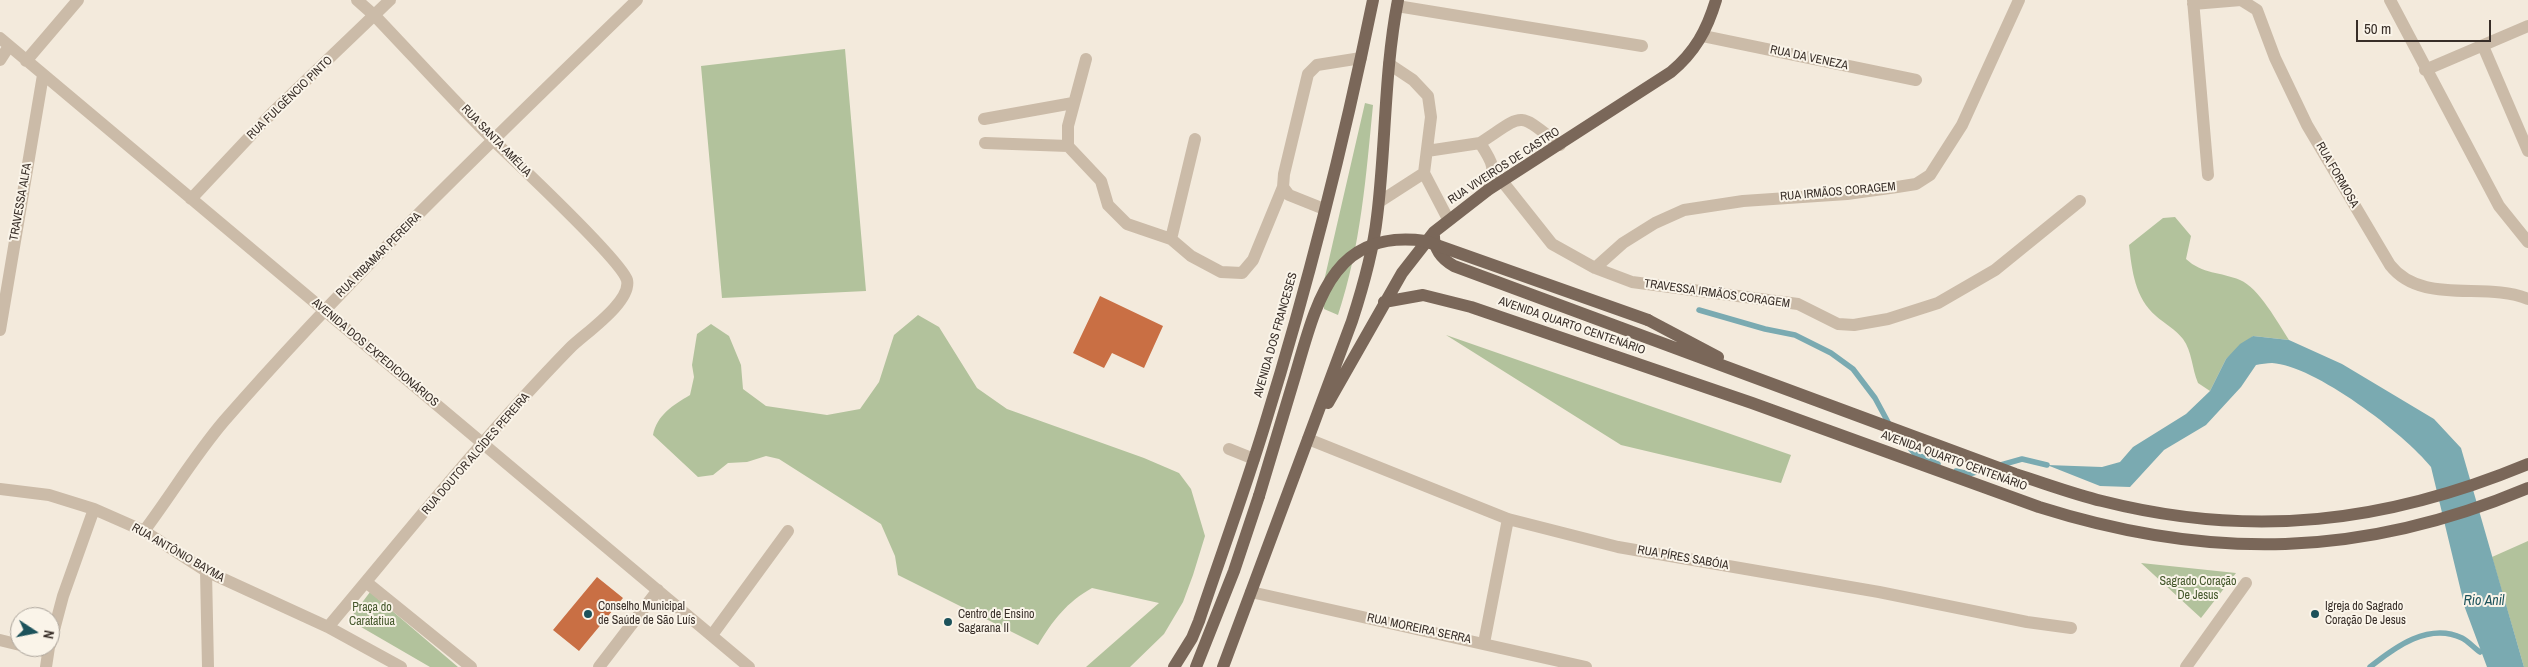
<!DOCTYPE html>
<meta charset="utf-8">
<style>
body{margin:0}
#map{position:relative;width:2528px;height:667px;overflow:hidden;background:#f3eadc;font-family:"Archivo Narrow",sans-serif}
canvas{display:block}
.north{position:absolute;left:10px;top:607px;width:50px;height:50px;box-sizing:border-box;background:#faf4e9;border:1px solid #aca59c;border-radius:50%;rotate:101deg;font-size:14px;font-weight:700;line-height:20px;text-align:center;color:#382e28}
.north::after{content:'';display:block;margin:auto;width:18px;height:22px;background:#1c525b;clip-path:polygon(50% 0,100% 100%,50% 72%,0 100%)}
.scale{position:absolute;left:2356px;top:20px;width:135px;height:22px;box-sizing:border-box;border:2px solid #382e28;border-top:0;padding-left:6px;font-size:15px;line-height:18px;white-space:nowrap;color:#382e28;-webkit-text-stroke:4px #faf4e9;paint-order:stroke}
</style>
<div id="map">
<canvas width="2528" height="667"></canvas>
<div class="north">N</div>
<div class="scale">50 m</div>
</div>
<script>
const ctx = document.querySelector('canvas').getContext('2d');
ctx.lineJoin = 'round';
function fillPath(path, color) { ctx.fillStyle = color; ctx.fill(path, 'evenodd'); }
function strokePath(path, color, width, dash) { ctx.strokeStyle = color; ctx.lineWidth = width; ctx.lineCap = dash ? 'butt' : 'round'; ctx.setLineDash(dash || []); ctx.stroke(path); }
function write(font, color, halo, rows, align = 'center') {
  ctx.font = font + ' "Archivo Narrow",sans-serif'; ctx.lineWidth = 4; ctx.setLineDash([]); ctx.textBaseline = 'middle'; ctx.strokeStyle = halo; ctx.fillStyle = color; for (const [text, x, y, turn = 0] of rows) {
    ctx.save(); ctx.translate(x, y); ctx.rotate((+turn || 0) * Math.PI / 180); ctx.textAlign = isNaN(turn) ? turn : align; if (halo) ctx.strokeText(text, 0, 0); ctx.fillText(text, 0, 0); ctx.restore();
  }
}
fillPath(new Path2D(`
 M 845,49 L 866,291 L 722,298 L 701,66 Z
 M 1365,103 L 1373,105 C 1366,176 1361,246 1338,315 L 1324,309 L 1324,281 Z
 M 2175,217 L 2191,236 L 2186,259 C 2202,274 2221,272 2240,280 C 2259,288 2278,323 2289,340 L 2253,336 L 2226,359 L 2210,391 L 2198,383 C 2192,369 2192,351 2183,339 C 2176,330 2164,323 2156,316 C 2135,298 2132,271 2129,245 L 2163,218 Z
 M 918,315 L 939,327 L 977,388 L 1007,409 L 1144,458 L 1179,473 L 1191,489 L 1205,536 L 1193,575 L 1183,602 L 1164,634 L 1130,667 L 1086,667 L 1159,603 L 1092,588 C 1067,602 1053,620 1038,645 L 898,575 L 895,556 L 881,524 L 779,459 L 766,456 L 747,462 L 728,463 L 713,475 L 698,477 L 653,435 C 657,415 673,405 690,395 L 694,377 L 692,365 L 697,334 L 711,324 L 729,336 L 741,365 L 743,389 L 766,406 L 827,415 L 860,409 L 879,382 L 894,335 Z
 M 1446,335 L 1791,455 L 1781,483 L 1621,445 Z
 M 2528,541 L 2528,667 L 2524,667 L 2492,557 Z
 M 2141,563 L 2236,573 L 2201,618 Z
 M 370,592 L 458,667 L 430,667 L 349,620 Z`), '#b2c29c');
fillPath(new Path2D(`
 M 2253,336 L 2289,340 L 2342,364 L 2434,419 L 2461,448 L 2524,667 L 2487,667 L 2465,608 L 2431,467 C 2405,434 2314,365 2272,363 C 2267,363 2261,364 2256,365 L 2241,387 L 2206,425 L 2164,450 L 2130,487 L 2100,486 L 2047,465 L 2102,467 L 2120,462 L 2133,447 L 2186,414 L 2210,391 L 2226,359 L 2240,344 Z`), '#7aaab1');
strokePath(new Path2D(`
 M 1699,310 L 1765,329 L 1795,335 L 1831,353 L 1853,369 L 1875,398 L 1889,424
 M 1897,433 L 1914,453 L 1938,464
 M 1956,471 L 1969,474 L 2022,459 L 2047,465
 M 2370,667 C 2395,647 2429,622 2462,638 C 2468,641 2474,648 2480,652`), '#7aaab1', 5.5);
fillPath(new Path2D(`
 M 1100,296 L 1163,326 L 1144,368 L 1112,353 L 1104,368 L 1073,353 Z
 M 597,577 L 623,598 L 579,651 L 553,630 Z`), '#c96f44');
strokePath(new Path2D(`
 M 2193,0 L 2208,175
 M 2390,0 L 2499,206 L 2528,242
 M 2193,4 L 2241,0 L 2257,10 L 2275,58 L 2307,125 L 2390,265 C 2422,306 2485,281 2528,299
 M 1397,6 L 1642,46
 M 1703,36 L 1916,80
 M 0,38 L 749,667
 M 2483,46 L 2528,151
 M 1086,59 L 1068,126 L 1068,146 L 1101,181 L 1108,205 L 1127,224 L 1171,239
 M 0,60 L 9,46
 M 26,61 L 78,0
 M 1389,64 L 1413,80 L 1428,96 L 1431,117 L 1424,173 L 1448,219
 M 2425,70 L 2528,26
 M 984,119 L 1073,103
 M 1195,139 L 1171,239 L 1191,256 L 1221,272 L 1242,273 L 1253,260 L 1283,187
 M 985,143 L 1068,146
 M 1427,151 L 1480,143
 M 1502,181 L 1552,244 L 1595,268 L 1632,282 L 1798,304 L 1838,324 L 1854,325 L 1888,319 L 1938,303 L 1995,270 L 2080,201
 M 1488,190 C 1496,167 1493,163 1480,143 C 1526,113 1516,111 1560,145
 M 191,199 L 271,114 L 390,0
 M 1379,202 L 1424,173
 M 1324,209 L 1289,195 L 1283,187 L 1284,174 L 1308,74 L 1317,65 L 1361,58
 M 1595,268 L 1623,243 L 1655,223 L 1684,210 L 1743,201 L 1847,194 L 1897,187 L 1916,184 L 1930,175 L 1962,125 L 2019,0
 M 0,330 L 43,75
 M 1308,439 L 1508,519 L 1618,547 L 1879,592 L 2027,622 L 2071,628
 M 1229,449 L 1254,459
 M 0,489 L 49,495 L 94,509 L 144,531 L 206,571 L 328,627 L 401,667
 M 144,531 C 171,495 195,455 224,421 C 353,273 496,137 637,0
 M 206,571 L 208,667
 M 366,582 L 471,667
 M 1251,592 L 1586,667
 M 328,627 C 407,533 484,436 570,348 C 584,334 632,302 627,280 C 621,260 517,163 495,142 C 454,101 415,58 375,16 L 357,0
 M 712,635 L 788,531
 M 0,640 L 20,645
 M 1484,643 L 1508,519
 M 50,645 L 63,596 L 94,509
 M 28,647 L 48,652
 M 46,667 L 49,647
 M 599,667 L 658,590
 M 2186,667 L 2246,583`), '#cbbba8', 12);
strokePath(new Path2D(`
 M 1434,232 C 1433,248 1440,258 1454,266 L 2015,474 C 2044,483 2073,494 2102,501 C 2252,539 2386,523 2528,464
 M 1384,302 L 1423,295 L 1471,307 L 1752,403 L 2039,507 C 2210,561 2362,558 2528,488
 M 1648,320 L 1718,357
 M 1328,403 L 1402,273 L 1434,232 L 1488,190 L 1671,72 C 1695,52 1707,30 1716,0
 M 1174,667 L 1192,638 L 1199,621 C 1221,555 1245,490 1265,424 C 1308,285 1344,142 1373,0
 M 1196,667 L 1234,571 L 1259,496
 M 1223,667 L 1352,321 C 1363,287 1373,253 1377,217 C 1386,145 1384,72 1398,0`), '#7a6759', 12);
strokePath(new Path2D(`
 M 1259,496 C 1271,456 1283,416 1295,376 C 1316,305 1331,228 1425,241 L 1648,320`), '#7a6759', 12);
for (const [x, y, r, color] of [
 [588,614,5,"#1c525b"],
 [2315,614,5,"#1c525b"],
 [948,622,5,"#1c525b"]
]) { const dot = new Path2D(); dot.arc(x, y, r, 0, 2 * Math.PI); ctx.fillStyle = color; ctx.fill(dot); strokePath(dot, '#faf4e9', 2); }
write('12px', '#382e28', '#faf4e9', [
 ["RUA DA VENEZA",1809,58,12],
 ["RUA FULGÊNCIO PINTO",290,98,-44],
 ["RUA SANTA AMÉLIA",496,141,46],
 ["RUA VIVEIROS DE CASTRO",1504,166,-33],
 ["RUA FORMOSA",2337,175,60],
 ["RUA IRMÃOS CORAGEM",1838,192,-5],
 ["TRAVESSA ALFA",21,202,-80],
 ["RUA RIBAMAR PEREIRA",379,255,-45],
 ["TRAVESSA IRMÃOS CORAGEM",1717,294,8],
 ["AVENIDA QUARTO CENTENÁRIO",1572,326,19],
 ["AVENIDA DOS FRANCESES",1276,335,-74],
 ["AVENIDA DOS EXPEDICIONÁRIOS",375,353,40],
 ["RUA DOUTOR ALCÍDES PEREIRA",476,454,-49],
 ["AVENIDA QUARTO CENTENÁRIO",1954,461,20],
 ["RUA ANTÔNIO BAYMA",178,553,30],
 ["RUA PÍRES SABÓIA",1683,558,10],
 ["RUA MOREIRA SERRA",1419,629,12]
]);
write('12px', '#44572b', '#faf4e9', [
 ["Sagrado Coração",2198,582],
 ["De Jesus",2198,596],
 ["Praça do",372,608],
 ["Caratatiua",372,622]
]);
write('12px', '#382e28', '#faf4e9', [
 ["Conselho Municipal",598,607],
 ["de Saúde de São Luís",598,621],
 ["Igreja do Sagrado",2325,607],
 ["Coração De Jesus",2325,621],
 ["Centro de Ensino",958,615],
 ["Sagarana II",958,629]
], 'left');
write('italic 14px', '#1c525b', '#faf4e9', [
 ["Rio Anil",2484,601]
]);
</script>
